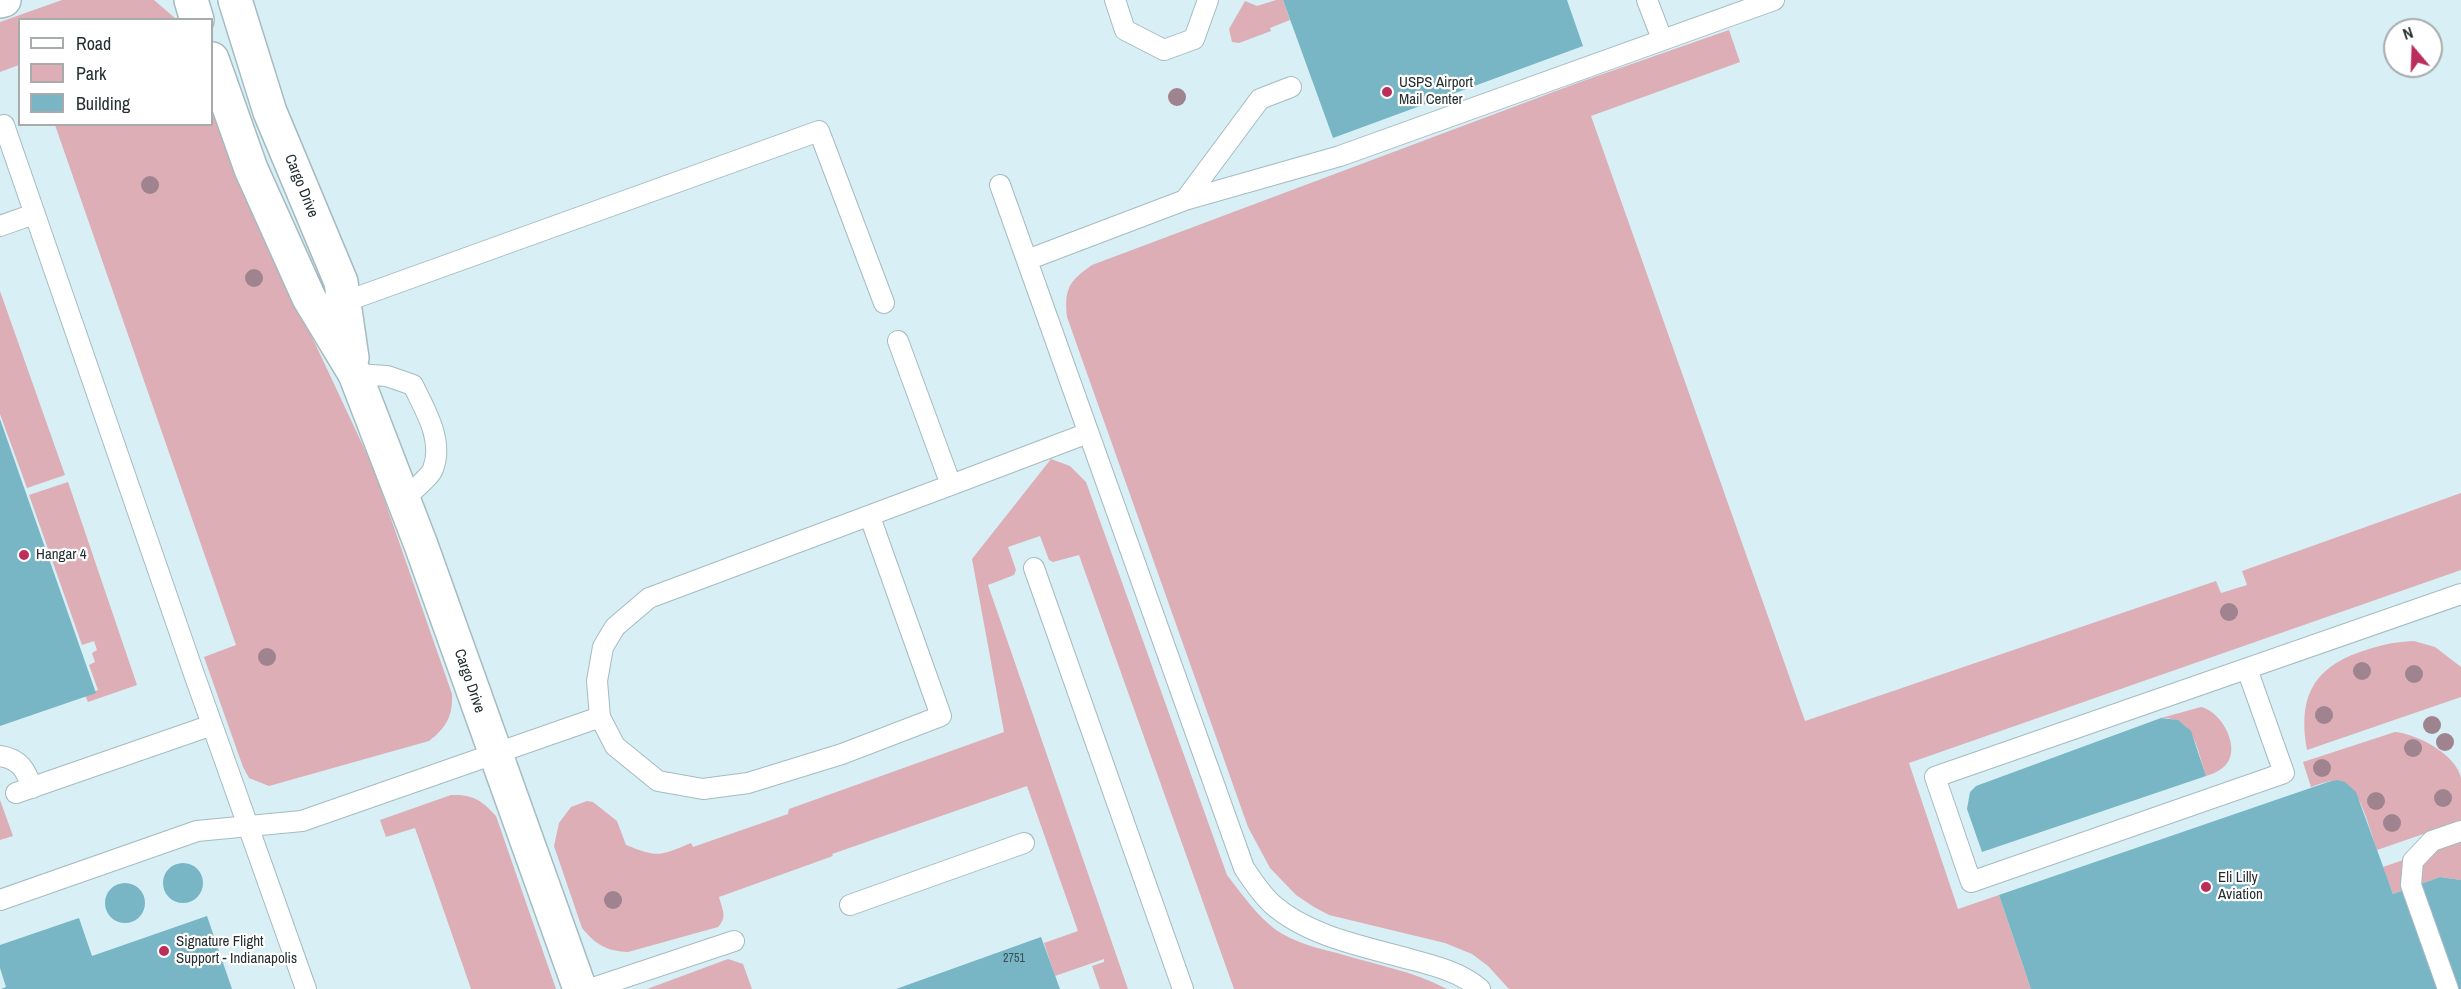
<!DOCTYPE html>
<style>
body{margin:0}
#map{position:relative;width:2461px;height:989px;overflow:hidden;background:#d7eff5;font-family:"Archivo Narrow",sans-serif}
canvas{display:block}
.legend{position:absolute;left:18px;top:18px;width:195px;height:108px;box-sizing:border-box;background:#fff;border:2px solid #a8abac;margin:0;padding:8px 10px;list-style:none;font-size:18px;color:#252e30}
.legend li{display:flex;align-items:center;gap:12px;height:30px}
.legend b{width:30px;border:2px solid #a8abac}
.north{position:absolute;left:2383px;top:18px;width:60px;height:60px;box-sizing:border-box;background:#fff;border:2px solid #a8abac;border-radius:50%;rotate:341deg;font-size:16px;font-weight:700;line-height:24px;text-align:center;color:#252e30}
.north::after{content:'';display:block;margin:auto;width:21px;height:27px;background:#bb2d5a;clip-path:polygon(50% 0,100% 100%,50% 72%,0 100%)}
</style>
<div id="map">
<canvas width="2461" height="989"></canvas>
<ul class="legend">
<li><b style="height:8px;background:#fff"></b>Road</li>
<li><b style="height:16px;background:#ddaeb6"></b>Park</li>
<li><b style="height:16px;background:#78b5c5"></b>Building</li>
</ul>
<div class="north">N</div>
</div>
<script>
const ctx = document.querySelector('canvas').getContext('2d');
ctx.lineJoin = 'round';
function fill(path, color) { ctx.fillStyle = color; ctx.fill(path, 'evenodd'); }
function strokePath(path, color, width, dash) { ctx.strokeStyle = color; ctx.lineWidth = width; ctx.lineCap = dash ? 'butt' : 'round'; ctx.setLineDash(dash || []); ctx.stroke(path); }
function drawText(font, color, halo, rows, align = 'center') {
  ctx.font = font + ' "Archivo Narrow",sans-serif'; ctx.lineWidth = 4.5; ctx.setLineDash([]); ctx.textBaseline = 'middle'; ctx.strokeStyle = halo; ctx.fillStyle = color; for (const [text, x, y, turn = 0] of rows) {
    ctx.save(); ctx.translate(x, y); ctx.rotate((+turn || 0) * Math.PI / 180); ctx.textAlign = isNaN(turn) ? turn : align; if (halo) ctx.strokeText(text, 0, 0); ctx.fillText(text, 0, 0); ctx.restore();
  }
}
const green = new Path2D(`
 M62,0H154L176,19L20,20L19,65L0,72V22Z
 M1276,0H1283L1290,20L1270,28L1271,31L1239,43L1232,42L1229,29L1245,1L1257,6Z
 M1729,30L1740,62L1591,116L1805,721L2216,581L2221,593L2247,585L2242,571L2461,493V570L1909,763L1958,909L1999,895L2031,989H1509L1488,966L1472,954L1445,943L1329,915L1314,907L1296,895L1270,868L1248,827L1067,317C1064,289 1069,281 1092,265L1580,82Z
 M212,104L267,241L373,467L452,694C453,716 446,728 429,741L269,786L249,778L243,767L204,657L236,645L55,125L212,124Z
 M0,291L65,475L27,488L0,414Z
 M1051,459L1070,466L1086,482L1227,875C1241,893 1257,916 1276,930C1294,942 1316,948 1337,953C1373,964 1413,971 1447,989H1234L1079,555L1053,562L1049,560L1040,536L1008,547L1016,570L1014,575L988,585L1128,989H1100L1092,966L1104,962V959L1055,976L1044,943L1078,931L1027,786L832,854L833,856L719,897C722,909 728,917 718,927L628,952C607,951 596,945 582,928L554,846L559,823L571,807L587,801L593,802L617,821L626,845C659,858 659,856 691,843L693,847L788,814L789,809L1004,732L972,559Z
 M68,482L137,685L88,702L85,695L98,690L89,665L95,662L92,653L97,650L94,641L82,645L29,495Z
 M2414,641L2435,647L2461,667V697L2307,750C2298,700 2311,669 2360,652C2381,645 2392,642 2414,641Z
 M2201,707C2220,711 2238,742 2229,760C2224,769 2216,773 2206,776C2197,750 2195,717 2161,718Z
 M2395,732C2417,734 2456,754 2461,778C2461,791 2461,807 2461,821L2377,850C2370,832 2360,783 2339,781C2330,780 2320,784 2311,787L2303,762Z
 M451,795C472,794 482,800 496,816L556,989H471L415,828L386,837L380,820Z
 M0,800L13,836L0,840Z
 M2461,840V880L2440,877L2393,894L2383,867Z
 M728,959L743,964L752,989H647Z`);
const building = new Path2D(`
 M1283,0H1567L1583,46L1333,138Z
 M0,419L96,693L0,726Z
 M2161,718L2178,720L2191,731L2206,776L1982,852L1967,809L1970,792L1976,786Z
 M2337,780L2345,782L2356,792L2393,894L2440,877L2461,880V989H2031L1999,895L2328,782Z
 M163 883a20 20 0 1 1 40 0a20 20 0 1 1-40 0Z
 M105 903a20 20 0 1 1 40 0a20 20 0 1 1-40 0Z
 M207,916L232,989H1L6,987L0,968V945L79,918L92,956Z
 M1041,937L1060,989H896Z`);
const lane = new Path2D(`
 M1115,0L1125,30L1164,50L1194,39L1208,0
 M1647,0L1662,39
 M4,125L194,674L306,989
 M1000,185L1244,868C1252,880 1261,894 1272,904C1309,937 1367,947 1413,960C1436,966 1462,973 1480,989
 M1185,200L1340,156L1774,0
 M0,226L34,214
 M1027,260L1185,200L1260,99L1291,87
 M344,302L819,131L884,303
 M898,341L951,485L1088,433
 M355,374L387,376L413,385C425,410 444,440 433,469C430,477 411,492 404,499
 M870,517L941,716L842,754L748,783L703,789L658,781L615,746L600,717L597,681L603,647L615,627L649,598L951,485
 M1034,568L1183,989
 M2247,669L2284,773L1971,882L1935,777L2461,594
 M0,756C20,759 26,770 32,788
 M16,793L212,725
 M0,900L197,831L302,821L600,717
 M850,905L1024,843
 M590,989L734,941
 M2448,989L2411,885L2413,861L2432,841L2461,831`);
const street = new Path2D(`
 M191,0L197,20
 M235,0L270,112L341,282L352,358
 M0,1L4,0
 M212,59L251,169L309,298L355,374L421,545L580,989`);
const trees = [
 [1177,97],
 [150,185],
 [254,278],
 [2229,612],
 [267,657],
 [2362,671],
 [2414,674],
 [2324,715],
 [2432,725],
 [2445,742],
 [2413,748],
 [2322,768],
 [2443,798],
 [2376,801],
 [2392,823],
 [613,900]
];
const markers = [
 [1387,92,6,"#bb2d5a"],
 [24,555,6,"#bb2d5a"],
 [2206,887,6,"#bb2d5a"],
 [164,951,6,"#bb2d5a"]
];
const numberNames = [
 ["2751",1014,959]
];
const poiNames = [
 ["USPS Airport",1399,83],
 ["Mail Center",1399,100],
 ["Hangar 4",36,555],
 ["Eli Lilly",2218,878],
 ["Aviation",2218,895],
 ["Signature Flight",176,942],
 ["Support - Indianapolis",176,959]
];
const streetNames = [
 ["Cargo Drive",301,186,68],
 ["Cargo Drive",469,681,71]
];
fill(green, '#ddaeb6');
fill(building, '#78b5c5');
strokePath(lane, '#a5bbc1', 22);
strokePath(street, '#a5bbc1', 36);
strokePath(lane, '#fff', 20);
strokePath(street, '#fff', 33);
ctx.fillStyle = '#9f8490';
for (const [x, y] of trees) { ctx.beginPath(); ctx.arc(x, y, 9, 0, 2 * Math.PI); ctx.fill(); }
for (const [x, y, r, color] of markers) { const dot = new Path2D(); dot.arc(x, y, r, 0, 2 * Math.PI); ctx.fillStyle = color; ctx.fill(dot); strokePath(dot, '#fff', 2); }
drawText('12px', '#3a5055', null, numberNames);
drawText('15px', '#252e30', '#fff', poiNames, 'left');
drawText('15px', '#252e30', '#fff', streetNames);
</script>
